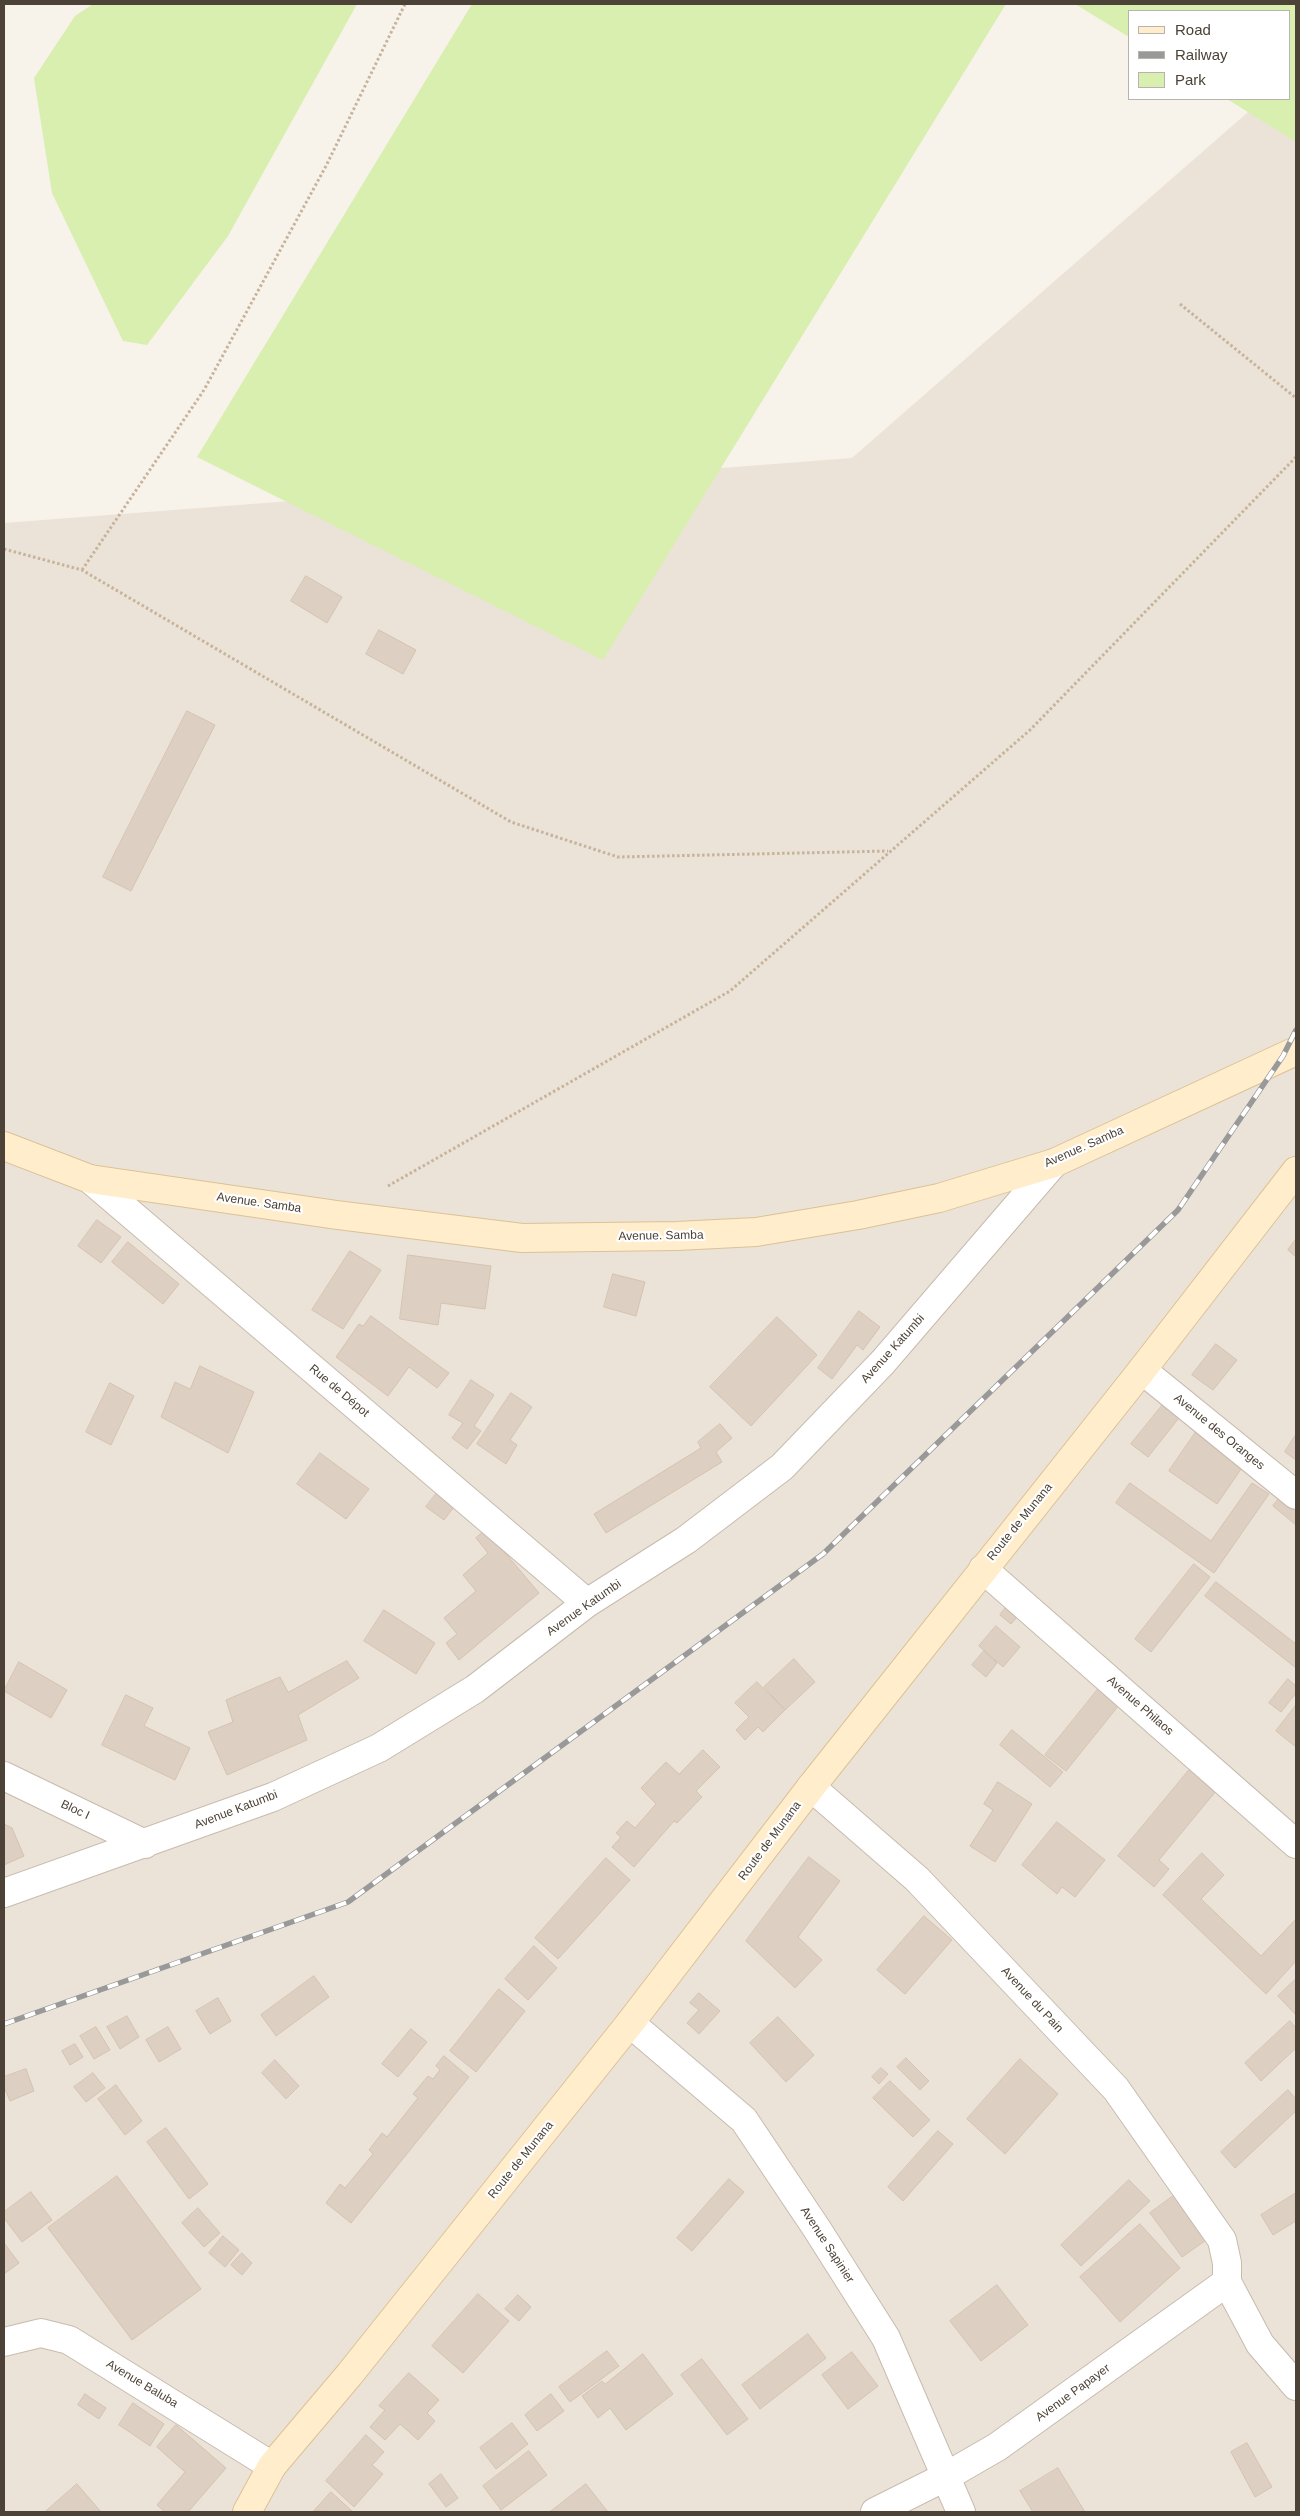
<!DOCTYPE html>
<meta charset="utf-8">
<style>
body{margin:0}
#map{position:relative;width:1300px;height:2516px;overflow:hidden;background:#f7f2ea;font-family:Arial,sans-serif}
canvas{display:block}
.frame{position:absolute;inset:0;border:5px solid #4c4237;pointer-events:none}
.legend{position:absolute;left:1128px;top:10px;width:162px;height:90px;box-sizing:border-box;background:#fff;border:1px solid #b7b3af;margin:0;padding:6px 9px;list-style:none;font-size:15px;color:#4c4237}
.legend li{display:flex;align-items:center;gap:10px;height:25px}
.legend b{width:25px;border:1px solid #b7b3af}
</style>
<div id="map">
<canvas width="1300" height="2516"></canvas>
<div class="frame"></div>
<ul class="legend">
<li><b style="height:6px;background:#ffedcc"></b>Road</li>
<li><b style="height:6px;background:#999"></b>Railway</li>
<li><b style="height:14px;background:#d8efaf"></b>Park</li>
</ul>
</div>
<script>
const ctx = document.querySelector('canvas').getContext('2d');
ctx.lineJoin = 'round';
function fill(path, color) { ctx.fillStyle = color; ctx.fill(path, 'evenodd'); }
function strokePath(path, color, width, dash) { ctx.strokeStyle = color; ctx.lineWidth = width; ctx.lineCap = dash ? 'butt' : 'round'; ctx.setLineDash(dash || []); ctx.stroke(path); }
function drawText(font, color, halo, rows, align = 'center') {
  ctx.font = font + ' Arial,sans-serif'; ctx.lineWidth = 4.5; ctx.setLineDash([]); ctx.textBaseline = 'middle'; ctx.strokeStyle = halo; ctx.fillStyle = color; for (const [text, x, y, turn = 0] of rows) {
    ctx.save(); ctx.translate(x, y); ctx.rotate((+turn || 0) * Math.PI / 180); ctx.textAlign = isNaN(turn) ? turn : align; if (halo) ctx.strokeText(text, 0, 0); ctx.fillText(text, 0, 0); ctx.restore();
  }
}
const residential = new Path2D(`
 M1296,69V2512H4V523L852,458L1263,99H1289Z`);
const green = new Path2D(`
 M93,4H357L228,236L147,345L123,341L52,193L34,78L75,16Z
 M472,4H1006L603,660L197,457Z
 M1075,4H1296V142L1227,99H1289V11H1129V37Z`);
const building = new Path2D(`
 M306,576L342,597L327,623L291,601Z
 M379,630L416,650L403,674L366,654Z
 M187,711L215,725L131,891L103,877Z
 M97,1220L121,1237L101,1263L78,1246Z
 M1296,1239V1257L1288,1250Z
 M128,1242L179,1284L163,1304L112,1262Z
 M350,1251L381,1270L343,1329L312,1310Z
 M408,1255L491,1266L485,1309L441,1303L438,1325L400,1319Z
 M613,1274L645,1282L636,1316L604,1307Z
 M859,1311L880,1327L863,1350L857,1345L832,1379L818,1368Z
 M371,1316L449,1373L437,1388L409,1367L388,1396L336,1357L359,1324L363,1326Z
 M777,1317L817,1355L751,1426L710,1387Z
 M1216,1344L1237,1360L1213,1390L1192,1375Z
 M200,1366L254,1392L228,1453L161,1417L175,1382L190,1389Z
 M471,1380L494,1395L474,1426L481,1431L467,1449L452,1438L463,1423L449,1415Z
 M110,1383L134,1396L111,1445L86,1432Z
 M511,1393L532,1407L510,1440L517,1445L506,1464L477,1444Z
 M1169,1397L1186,1409L1148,1457L1131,1444Z
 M720,1424L732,1438L716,1452L722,1462L606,1533L594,1514L701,1448L698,1442Z
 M1200,1426L1248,1459L1217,1504L1169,1471Z
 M1295,1436L1296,1437V1460L1285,1452Z
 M320,1453L369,1489L346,1519L297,1484Z
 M1130,1483L1211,1541L1252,1483L1269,1494L1214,1573L1116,1503Z
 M439,1490L457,1503L444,1520L426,1507Z
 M1285,1491L1296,1500V1525L1273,1506Z
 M486,1530L539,1593L459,1660L446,1643L457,1634L444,1618L476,1591L463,1575L488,1553L476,1538Z
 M1194,1564L1210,1577L1151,1652L1135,1639Z
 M1216,1582L1296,1644V1668L1205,1596Z
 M1010,1602L1021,1612L1011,1624L1000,1615Z
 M384,1610L435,1643L416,1674L364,1641Z
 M996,1626L1020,1647L1003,1667L979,1646Z
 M984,1651L997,1663L986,1677L972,1665Z
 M794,1659L815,1682L785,1710L764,1687Z
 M347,1661L359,1678L298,1715L307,1740L227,1775L208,1732L233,1722L226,1700L280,1677L288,1692Z
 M19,1662L67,1690L51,1718L4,1691Z
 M1288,1679L1296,1686V1693L1281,1712L1269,1703Z
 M757,1682L785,1710L763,1732L758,1727L745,1740L736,1730L749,1717L735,1703Z
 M1099,1688L1119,1705L1066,1771L1045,1755Z
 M126,1695L153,1708L144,1726L190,1748L175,1780L102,1745Z
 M1296,1705V1747L1276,1731Z
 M1012,1730L1063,1772L1050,1787L1000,1745Z
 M703,1750L720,1767L696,1791L702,1797L677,1823L674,1821L634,1867L612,1847L621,1837L616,1833L627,1821L635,1828L656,1804L641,1788L666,1762L679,1774Z
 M1190,1769L1216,1791L1159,1860L1169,1869L1154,1887L1118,1856Z
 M998,1782L1032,1804L995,1862L970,1846L993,1810L984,1804Z
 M1057,1822L1105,1860L1075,1897L1062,1887L1057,1894L1022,1865Z
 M4,1824L12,1828L24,1856L4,1865Z
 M1202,1853L1224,1875L1201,1899L1261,1956L1296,1919V1961L1266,1994L1163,1895Z
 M809,1857L840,1881L798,1937L822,1960L795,1988L746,1941Z
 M606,1858L630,1880L558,1959L535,1938Z
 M924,1916L952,1940L905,1994L877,1970Z
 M534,1946L557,1968L528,2000L505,1979Z
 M314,1976L329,1997L276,2036L261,2015Z
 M1296,1979V2015L1278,1996Z
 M499,1989L525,2011L476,2072L450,2051Z
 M699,1993L720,2011L699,2034L687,2023L699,2010L690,2003Z
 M218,1998L231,2021L210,2034L196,2011Z
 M127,2016L139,2037L120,2049L107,2027Z
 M778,2017L814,2055L786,2082L750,2043Z
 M1290,2021L1296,2028V2048L1261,2081L1245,2063Z
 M96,2027L110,2050L94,2059L80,2036Z
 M168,2027L181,2049L159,2062L146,2040Z
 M411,2029L427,2042L398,2077L382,2064Z
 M75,2044L83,2057L70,2065L62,2051Z
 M444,2056L469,2077L351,2223L326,2203L340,2184L345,2188L373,2154L369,2150L382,2133L387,2137L418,2098L413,2094L428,2076L433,2079L440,2070L436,2066Z
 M906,2058L929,2081L920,2090L897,2067Z
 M1020,2059L1058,2094L1005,2154L967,2119Z
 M275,2060L299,2086L286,2099L262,2073Z
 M881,2068L888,2074L879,2084L872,2077Z
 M26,2069L34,2091L10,2101L4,2087V2077Z
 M93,2073L105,2088L86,2102L74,2087Z
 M890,2081L930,2120L913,2137L873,2098Z
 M116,2085L142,2121L125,2135L98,2099Z
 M1288,2090L1296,2099V2111L1235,2168L1221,2152Z
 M166,2128L208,2184L189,2199L147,2142Z
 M938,2131L953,2144L903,2201L888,2187Z
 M117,2176L201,2289L132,2340L48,2228Z
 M729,2179L744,2192L692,2251L677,2238Z
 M1129,2180L1150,2201L1081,2266L1061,2245Z
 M31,2192L52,2220L22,2242L4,2218V2212Z
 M1296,2193V2221L1273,2235L1261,2215Z
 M1176,2194L1209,2238L1182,2257L1150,2213Z
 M198,2208L220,2233L204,2247L182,2223Z
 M1140,2224L1180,2268L1120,2322L1080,2277Z
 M223,2236L239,2250L225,2267L209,2253Z
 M4,2243L19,2263L4,2274Z
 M242,2253L252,2263L242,2275L231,2265Z
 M997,2285L1028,2325L981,2361L950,2321Z
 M478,2294L509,2321L463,2373L432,2346Z
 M518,2295L531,2307L519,2321L505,2309Z
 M808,2334L826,2358L760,2409L742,2385Z
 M607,2351L619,2366L570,2402L559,2387Z
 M852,2352L878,2386L848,2409L822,2375Z
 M643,2354L673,2394L626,2430L610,2408L598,2418L582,2396L602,2381L605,2384Z
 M702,2359L748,2419L727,2435L681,2375Z
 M409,2373L439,2400L427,2413L435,2421L418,2440L400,2424L385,2440L370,2427L385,2410L379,2406Z
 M85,2394L106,2408L99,2419L78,2405Z
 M551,2394L564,2411L537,2431L525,2415Z
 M133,2403L164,2424L150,2446L119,2425Z
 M512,2423L528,2444L496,2469L480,2448Z
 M176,2425L226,2468L188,2512H165L157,2505L185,2472L157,2447Z
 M366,2435L384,2452L372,2465L383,2474L354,2507L326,2481Z
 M1247,2443L1272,2487L1255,2497L1231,2452Z
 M529,2451L547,2475L501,2510L483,2486Z
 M1058,2468L1085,2512H1033L1020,2491Z
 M441,2474L458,2498L446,2507L429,2484Z
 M77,2484L101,2512H45Z
 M586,2484L608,2512H550Z
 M331,2492L352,2511L351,2512L314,2511Z`);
const path = new Path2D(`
 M1180,304L1296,398
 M4,549L82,570L511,822L618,857L888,851
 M82,570L204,390L326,166L405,4
 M388,1186L730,991L1030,730L1296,457`);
const street = new Path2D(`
 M90,1179L587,1603
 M1142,1370L1296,1495
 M983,1569L1296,1844
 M4,1776L145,1844
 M811,1787L917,1879L1116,2089L1222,2240L1227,2263V2282L997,2447L945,2477L875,2512
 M4,1893L273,1797L379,1748L475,1689L587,1603L686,1540L782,1467L883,1362L1054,1163
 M630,2023L744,2120L817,2229L886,2338L961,2512
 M1227,2282L1260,2344L1296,2386
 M4,2342L41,2333L69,2340L272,2466`);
const secondary = new Path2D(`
 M4,1146L90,1179L337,1215L522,1238L677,1236L756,1232L858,1215L939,1198L1054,1163L1296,1051
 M247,2512L272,2466L349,2375L630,2023L811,1787L1142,1370L1296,1171`);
const rail = new Path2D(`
 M4,2024L348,1902L823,1554L1178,1210L1283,1056L1296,1030`);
const streetNames = [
 ["Avenue. Samba",1084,1147,-24],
 ["Avenue. Samba",259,1203,8],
 ["Avenue. Samba",661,1236,-1],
 ["Avenue Katumbi",893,1349,-48],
 ["Rue de Dépot",339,1391,40],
 ["Avenue des Oranges",1219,1432,39],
 ["Route de Munana",1020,1522,-51],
 ["Avenue Katumbi",584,1608,-35],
 ["Avenue Philaos",1140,1706,41],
 ["Bloc I",75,1810,25],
 ["Avenue Katumbi",236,1810,-21],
 ["Route de Munana",770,1841,-53],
 ["Avenue du Pain",1032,2000,47],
 ["Route de Munana",521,2160,-51],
 ["Avenue Sapinier",827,2245,57],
 ["Avenue Baluba",142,2384,31],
 ["Avenue Papayer",1073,2393,-36]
];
fill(residential, '#ebe3d7');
fill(green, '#d8efaf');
fill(building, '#ddcfc1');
strokePath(building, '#d6c3b0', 1);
strokePath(street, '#c7bbae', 30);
strokePath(secondary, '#dcc295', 30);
strokePath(path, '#c7b39b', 3, [2.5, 2.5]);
strokePath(street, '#fff', 28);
strokePath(secondary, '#ffedcc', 28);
strokePath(rail, '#999', 5.5);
strokePath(rail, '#fff', 4, [11]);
drawText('12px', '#4c4237', '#fff', streetNames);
</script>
